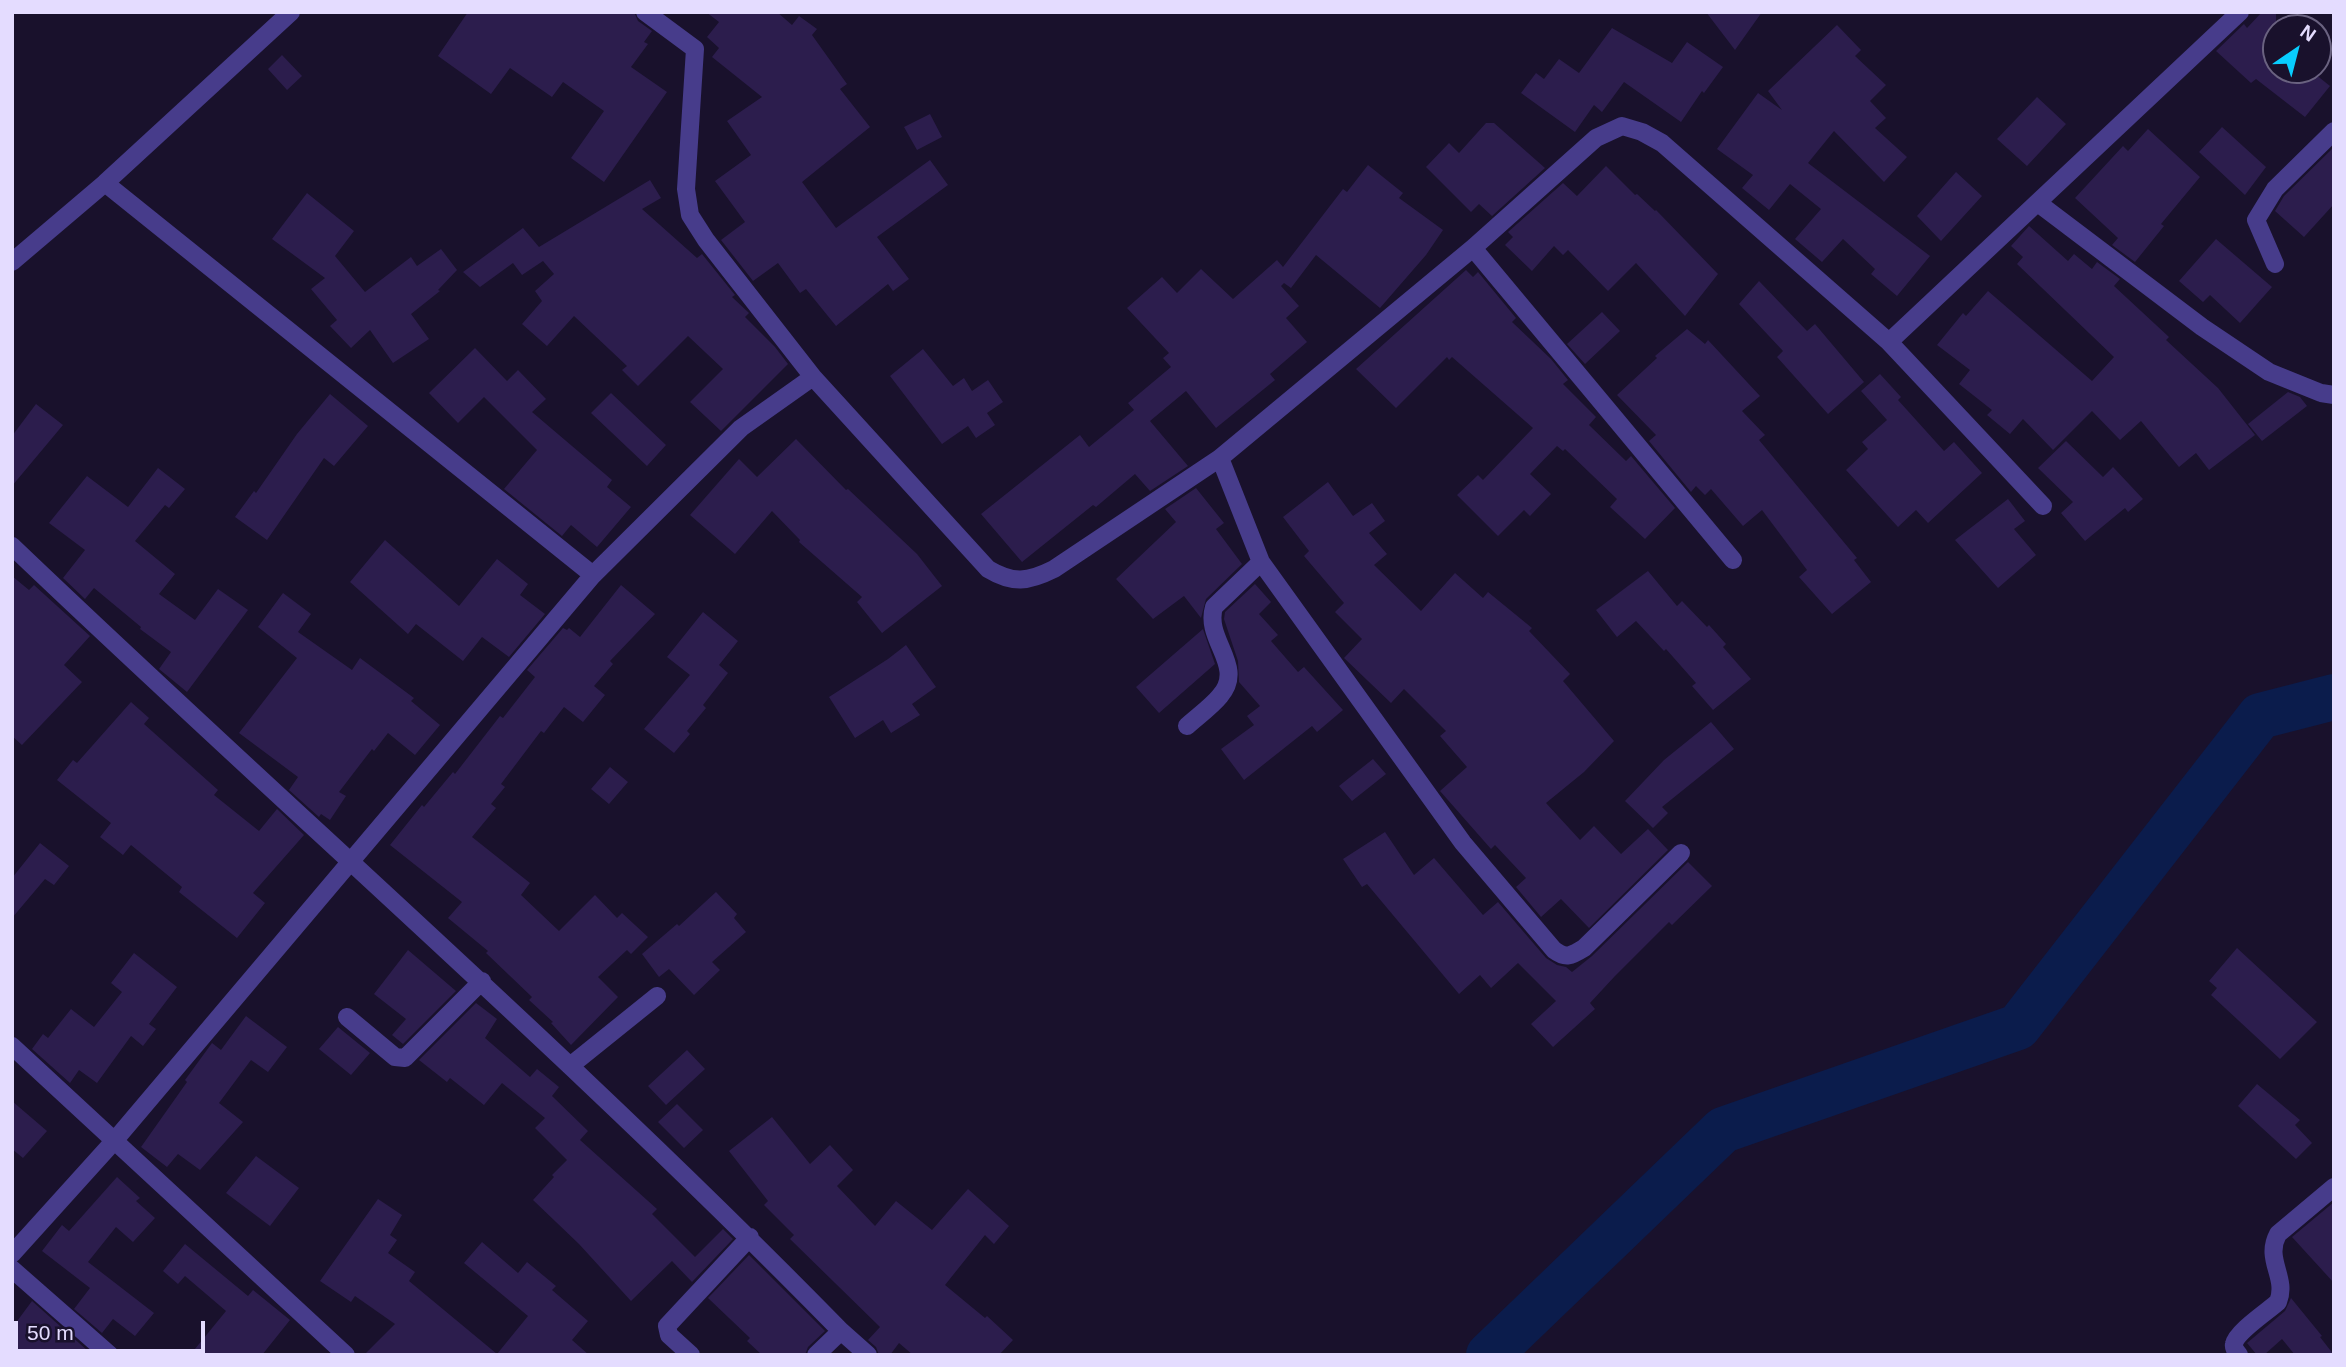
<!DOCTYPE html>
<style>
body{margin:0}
#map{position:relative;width:2346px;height:1367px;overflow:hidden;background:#19112c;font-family:Helvetica,sans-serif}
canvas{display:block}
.frame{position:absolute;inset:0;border:14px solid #e4dcff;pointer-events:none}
.north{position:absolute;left:2262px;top:14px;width:70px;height:70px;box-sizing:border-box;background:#19112c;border:2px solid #6a6280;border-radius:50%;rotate:35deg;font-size:19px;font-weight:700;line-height:28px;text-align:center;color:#e4dcff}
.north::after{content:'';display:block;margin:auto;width:24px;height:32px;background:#08cdff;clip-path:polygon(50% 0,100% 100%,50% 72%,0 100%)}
.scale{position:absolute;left:14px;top:1321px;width:191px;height:32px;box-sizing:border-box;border:4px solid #e4dcff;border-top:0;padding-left:9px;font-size:21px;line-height:24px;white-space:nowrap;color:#e4dcff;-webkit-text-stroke:5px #19112c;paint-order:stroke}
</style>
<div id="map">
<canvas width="2346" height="1367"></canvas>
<div class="frame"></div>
<div class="north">N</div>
<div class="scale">50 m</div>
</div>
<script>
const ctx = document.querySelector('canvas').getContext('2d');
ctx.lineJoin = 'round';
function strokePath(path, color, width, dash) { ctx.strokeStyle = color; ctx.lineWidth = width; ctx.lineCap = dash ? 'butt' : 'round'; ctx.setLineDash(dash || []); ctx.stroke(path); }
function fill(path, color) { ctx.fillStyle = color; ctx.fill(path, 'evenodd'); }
const river = new Path2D(`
 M1489,1355L1723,1130L2018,1027L2260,716L2334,697`);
const building = new Path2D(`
 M468,12H634L638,21L652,31L644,42L648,44L631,67L667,92L604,182L571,158L604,111L563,82L552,97L510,68L491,94L438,56Z
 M706,12H777L792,25L799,16L817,29L812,35L847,84L840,89L870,127L802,182L836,228L930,160L948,185L877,237L909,279L893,291L888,284L836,326L806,289L800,293L778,263L753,281L721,240L745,222L715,181L751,155L727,121L762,97L712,57L719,48L707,37L719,22Z
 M1706,12H1762L1735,50Z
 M2262,12H2276V70H2310L2330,86L2305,117L2256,79L2251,83L2216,51L2244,24L2247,28Z
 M1837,25L1861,50L1855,56L1886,85L1870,101L1886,118L1875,128L1907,157L1884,182L1834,131L1808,163L1930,256L1897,296L1871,274L1875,269L1843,239L1822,262L1795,239L1821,209L1790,184L1769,210L1742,188L1753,175L1717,149L1758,93L1782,110L1768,91Z
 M1612,28L1672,63L1687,42L1723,67L1704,93L1702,91L1681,122L1624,82L1602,112L1594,105L1575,132L1521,93L1536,73L1544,79L1559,59L1579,73Z
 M282,55L302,76L287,90L268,69Z
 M2037,97L2066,124L2027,166L1997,139Z
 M930,114L942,137L917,150L904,127Z
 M1486,123H1494L1545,168L1492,216L1479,204L1471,212L1426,167L1449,143L1459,153Z
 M2222,127L2266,167L2245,195L2199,152Z
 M2148,129L2200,177L2161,224L2164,226L2135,262L2112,245L2118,238L2075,198L2123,146L2128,151Z
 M2334,147V204L2304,237L2275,211L2284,196Z
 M1368,165L1403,193L1399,198L1443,230L1426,255L1380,308L1316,255L1291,288L1284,283L1281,286L1299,306L1286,318L1307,342L1270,374L1275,380L1216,428L1186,391L1150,421L1188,466L1150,491L1135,474L1096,507L1093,505L1022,562L981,514L1080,435L1089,447L1134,410L1128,403L1171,367L1163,358L1169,353L1127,308L1162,277L1177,293L1201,269L1233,299L1277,260L1283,267L1343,189L1347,192Z
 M1606,166L1635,195L1637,194L1655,211L1656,210L1718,274L1685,316L1636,263L1608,291L1568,250L1563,255L1554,246L1532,271L1505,245L1513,237L1508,232L1563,183L1577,196Z
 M1956,172L1982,196L1941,241L1917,216Z
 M650,180L661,198L642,209L697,258L702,254L735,295L732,297L749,313L745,317L775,347L788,364L721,431L690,402L723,369L688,336L638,386L622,370L627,366L574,316L547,346L522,324L542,301L535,291L554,274L543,261L522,275L513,263L480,287L463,272L523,228L539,247Z
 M307,193L354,231L335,256L365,292L411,257L417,266L441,249L457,270L438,290L440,291L411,314L429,339L393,363L370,330L351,348L330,326L337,320L311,289L325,278L272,239Z
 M2029,226L2068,261L2074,254L2092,269L2097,262L2120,279L2114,286L2169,337L2166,340L2218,388L2255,435L2209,470L2196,453L2179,467L2141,421L2120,440L2092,411L2053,450L2023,419L2010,434L1987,415L1992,410L1959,384L1970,370L1937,345L1963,313L1966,316L1988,291L2092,381L2114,357L2017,264L2023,257L2011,246Z
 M2216,239L2272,287L2240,323L2210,295L2203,302L2179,281Z
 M1466,270L1473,277L1478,272L1516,318L1512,322L1551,359L1568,380L1563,384L1596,417L1589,425L1626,461L1631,456L1675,508L1645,539L1610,507L1617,499L1565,449L1563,451L1557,446L1530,474L1551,494L1530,516L1524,510L1498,536L1457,495L1478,475L1483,480L1533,428L1452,357L1449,360L1447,357L1396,408L1356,369Z
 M1759,281L1807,331L1815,324L1864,382L1828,414L1777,357L1783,351L1739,304Z
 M1602,312L1620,331L1585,364L1567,344Z
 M1687,329L1705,344L1708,340L1760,396L1742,411L1765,435L1759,440L1857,558L1854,560L1871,582L1832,614L1799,577L1807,570L1762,510L1743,526L1711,489L1705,495L1696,486L1691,492L1649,441L1656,435L1617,395L1657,358L1655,356Z
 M475,348L507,381L518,370L546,399L532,412L612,480L607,487L631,507L597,547L571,525L562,536L504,489L537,450L484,397L458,423L429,393Z
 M923,349L953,386L964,378L972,391L988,380L1003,402L987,413L995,425L976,438L968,426L942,444L890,376Z
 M1880,374L1901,397L1898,400L1944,451L1954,442L1982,473L1928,523L1916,510L1898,527L1846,470L1868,449L1862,442L1887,420L1861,391Z
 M2288,392L2300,397L2307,406L2262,441L2248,424Z
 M611,393L666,445L647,466L591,413Z
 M330,394L368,426L334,466L324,458L267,540L235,517L254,491L256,493L297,434Z
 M36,404L63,425L12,486V436Z
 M796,439L846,490L848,489L917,554L942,586L882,633L857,602L862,597L799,542L800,540L772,511L735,554L690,515L739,459L757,477Z
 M2066,441L2103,477L2113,467L2143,499L2128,512L2125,508L2085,541L2061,513L2073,502L2038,468Z
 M158,468L185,489L169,508L165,505L135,541L175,574L159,594L195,620L218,589L248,610L187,692L159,669L171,652L140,629L141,627L94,588L85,599L63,578L85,550L49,523L87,476L128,507Z
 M1328,482L1353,516L1372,503L1385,521L1369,533L1387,554L1374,565L1421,611L1455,573L1483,598L1488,592L1532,628L1529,631L1570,674L1563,681L1614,741L1584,772L1546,803L1580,840L1594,826L1621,854L1648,829L1668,850L1589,928L1561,899L1541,917L1516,887L1526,878L1495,845L1491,849L1440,791L1467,767L1440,736L1446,731L1404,689L1391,703L1344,658L1362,639L1335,612L1344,603L1304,556L1309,551L1283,517Z
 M1196,488L1224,523L1216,529L1242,564L1206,599L1201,618L1184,596L1153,619L1116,579L1176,522L1165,509Z
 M2008,499L2025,521L2014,529L2036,555L1998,588L1955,540Z
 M385,540L459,606L497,559L528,584L520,595L545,614L509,657L482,637L463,661L416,624L408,634L350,582Z
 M1648,571L1677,606L1682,601L1707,627L1709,625L1726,644L1723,647L1751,679L1713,710L1692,686L1696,683L1666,649L1664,651L1636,621L1617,637L1596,610Z
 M12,576L29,590L34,585L90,636L64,665L82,682L22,745L12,736Z
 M1255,584L1271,602L1259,614L1278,635L1271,641L1298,672L1304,667L1343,710L1317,732L1312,726L1244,780L1221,749L1254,725L1247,716L1260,706L1239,682L1238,661L1224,619L1225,612Z
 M621,585L655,614L610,661L613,664L594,686L605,695L583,722L564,707L544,733L541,731L501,784L505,787L491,804L496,808L472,837L530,883L521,895L559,931L595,895L617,918L622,913L648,937L631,954L627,950L598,977L618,997L571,1045L551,1023L553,1022L529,1000L532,997L486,953L488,951L448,918L462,902L390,845L422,805L424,807L453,772L455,774L500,716L503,718L535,677L527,670L563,628L567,630L569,628L580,637Z
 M283,593L311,614L298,632L352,670L360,658L414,698L411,701L440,725L415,755L388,733L374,751L372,749L339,792L346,796L330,820L321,814L319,817L289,790L298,777L239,733L297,658L258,627Z
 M703,612L738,641L719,665L728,673L703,705L706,708L687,731L690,734L674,753L644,729L690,675L667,657Z
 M1203,629L1215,664L1159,713L1136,687Z
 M906,645L936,687L912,704L920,715L891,733L883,720L855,738L829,697L888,659Z
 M131,702L149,718L144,724L218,790L214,795L259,831L277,809L304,835L253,893L265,903L237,938L179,892L182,887L131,845L123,855L100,837L111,823L57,780L73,760L77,763Z
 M1711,722L1734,749L1662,807L1668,813L1653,828L1625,801L1664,760Z
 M1373,759L1386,774L1352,801L1339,786Z
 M610,767L628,782L609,804L591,789Z
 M1385,832L1414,875L1434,858L1483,915L1498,902L1546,958L1557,965L1566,967L1572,972L1592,956L1688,862L1712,886L1672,925L1669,922L1615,976L1590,1003L1595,1009L1553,1047L1531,1024L1556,1001L1518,963L1491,988L1480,975L1459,994L1367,884L1362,887L1343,859Z
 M40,843L69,866L54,885L45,879L12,918V878Z
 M716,892L737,914L734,918L746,932L712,962L720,970L694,995L669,969L659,977L642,954L677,924L679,926Z
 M2237,948L2317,1022L2280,1059L2211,995L2217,988L2209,981Z
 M408,950L456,991L403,1044L392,1035L406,1019L374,994Z
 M134,953L177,987L149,1024L156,1029L143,1046L131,1036L97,1083L79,1070L70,1083L32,1049L43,1034L48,1038L71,1009L94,1027L122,992L111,983Z
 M476,1003L497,1019L485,1038L530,1077L537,1069L559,1087L552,1096L588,1131L580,1140L657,1209L652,1214L695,1257L723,1229L733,1239L692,1282L672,1261L631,1301L579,1244L533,1200L554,1177L552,1175L567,1160L535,1128L545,1118L502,1083L484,1105L450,1078L447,1082L419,1060Z
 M246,1016L287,1047L268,1072L251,1060L219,1103L243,1122L200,1170L178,1154L167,1167L141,1147L187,1082L185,1080L212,1043L221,1050Z
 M338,1027L370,1053L351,1075L319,1049Z
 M687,1050L705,1069L666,1105L648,1086Z
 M2257,1084L2300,1120L2295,1125L2312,1143L2296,1159L2238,1106Z
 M12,1101L47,1131L23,1158L12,1149Z
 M677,1104L703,1130L684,1148L658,1122Z
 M772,1117L810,1164L830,1145L853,1170L837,1186L875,1226L896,1201L932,1230L968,1189L1009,1226L994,1244L985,1235L945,1285L985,1318L987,1316L1013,1340L999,1355H913L899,1343L890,1355H879L876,1347L868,1340L880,1327L790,1239L794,1235L764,1205L768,1201L729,1151Z
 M256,1156L299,1188L270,1226L226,1193Z
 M117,1177L140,1198L136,1201L155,1218L133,1242L116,1227L88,1262L154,1313L135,1336L113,1319L102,1333L74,1309L90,1288L42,1251L62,1225L69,1231Z
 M378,1199L402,1215L390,1235L397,1240L388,1253L415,1272L409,1281L497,1354L528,1316L464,1263L482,1242L518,1273L527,1262L556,1286L552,1290L588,1321L572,1340L589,1355H364L395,1324L355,1296L351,1302L320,1281Z
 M2334,1202V1283L2292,1237Z
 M185,1244L248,1296L253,1290L290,1320L262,1355H190L226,1311L185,1276L178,1284L163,1271Z
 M749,1255L825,1331L808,1347L805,1355H762L747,1341L750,1338L708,1298Z
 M2291,1298L2322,1336L2320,1337L2334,1355H2295L2282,1339L2264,1355H2257L2247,1343L2285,1311Z
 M32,1301L88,1351L85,1355H12V1328Z`);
const minor = new Path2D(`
 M645,12L695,49L686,189L690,215L706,240L813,377
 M105,183L593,575
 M2038,203L2202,327L2269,372L2321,393L2334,395
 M1473,248L1733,560
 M12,262L105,183L291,12
 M2275,264L2256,220L2275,189L2334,131
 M1889,342L2043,506
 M1220,458L1261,562L1463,843L1554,950C1566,959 1571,956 1584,948L1681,853
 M12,546C287,809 575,1059 841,1331L816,1355
 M1187,726C1198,716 1211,707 1220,696C1246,666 1204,640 1214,607L1261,562
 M347,1017L395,1057L405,1058L482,981
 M12,1046L346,1355
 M570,1066L657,996
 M12,1254L115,1140L593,575L741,428L813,377L988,569C1013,584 1028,582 1054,569L1220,458L1473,248L1596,138L1622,126L1642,132L1662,143L1889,342L2240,12
 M12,1269L110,1355
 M841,1331L868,1355
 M691,1355L669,1335L667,1326L750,1237
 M2239,1355C2236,1351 2233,1348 2234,1344C2236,1332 2268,1311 2278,1302C2288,1277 2264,1260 2278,1234L2334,1187`);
strokePath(river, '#0b1c4c', 46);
fill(building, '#2c1d4d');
strokePath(minor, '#473c8b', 18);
</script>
